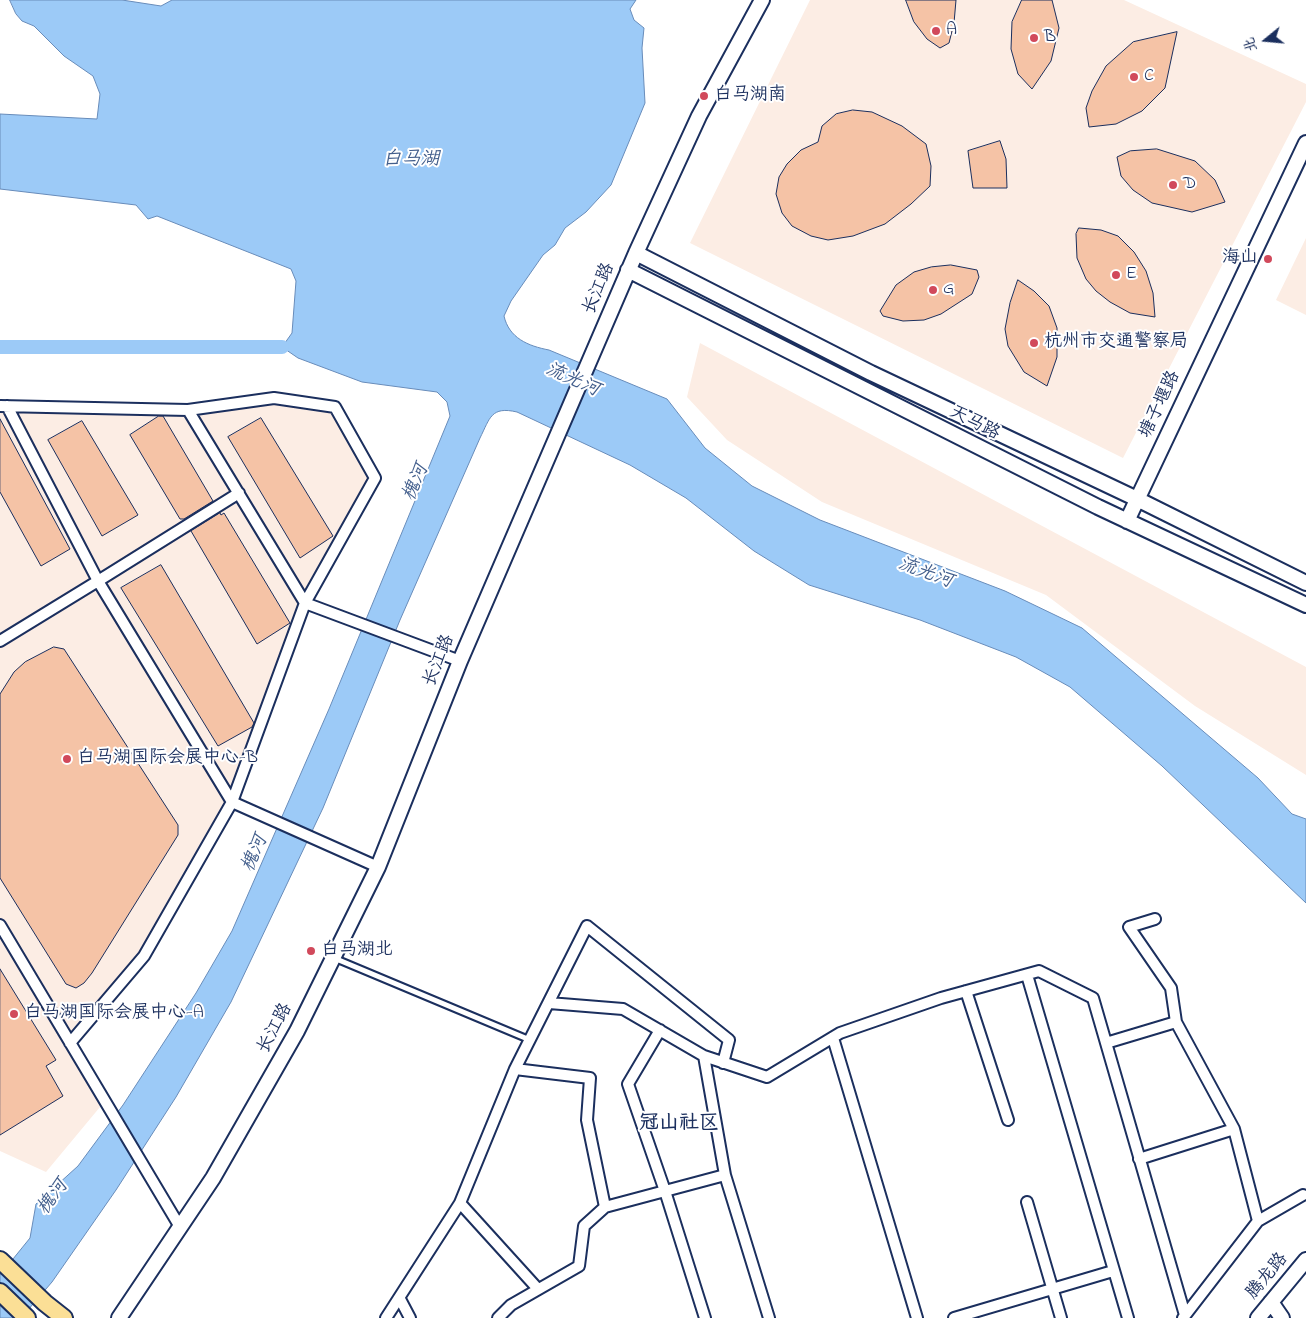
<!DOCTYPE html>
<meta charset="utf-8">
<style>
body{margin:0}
#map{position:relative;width:1306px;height:1318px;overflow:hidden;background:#fff;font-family:"Indie Flower","LXGW WenKai TC",sans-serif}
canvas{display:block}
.north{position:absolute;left:1241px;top:15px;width:50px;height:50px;-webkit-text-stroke:4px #fff;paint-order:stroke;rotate:253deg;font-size:14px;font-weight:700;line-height:20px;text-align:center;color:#1b2f5e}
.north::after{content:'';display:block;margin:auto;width:18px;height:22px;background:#1b2f5e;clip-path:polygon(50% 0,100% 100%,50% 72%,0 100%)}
</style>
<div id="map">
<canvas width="1306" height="1318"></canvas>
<div class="north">北</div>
</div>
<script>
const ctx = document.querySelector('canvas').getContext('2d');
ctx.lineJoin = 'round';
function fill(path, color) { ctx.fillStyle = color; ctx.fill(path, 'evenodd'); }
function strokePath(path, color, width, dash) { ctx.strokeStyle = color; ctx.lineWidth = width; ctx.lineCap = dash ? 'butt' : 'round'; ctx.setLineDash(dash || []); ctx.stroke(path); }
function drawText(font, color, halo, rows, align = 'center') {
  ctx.font = font + ' "Indie Flower","LXGW WenKai TC",sans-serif'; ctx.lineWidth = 4; ctx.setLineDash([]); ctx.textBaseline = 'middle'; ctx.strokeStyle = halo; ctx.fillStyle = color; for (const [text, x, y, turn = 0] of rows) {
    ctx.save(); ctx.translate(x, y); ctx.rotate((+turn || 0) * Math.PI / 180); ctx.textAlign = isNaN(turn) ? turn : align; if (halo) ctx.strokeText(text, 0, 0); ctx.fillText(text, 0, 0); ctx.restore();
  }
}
const built = new Path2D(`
 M810,0H1124L1306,84V102L1123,458L690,243Z
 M1306,238V315L1276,300Z
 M700,343L1306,667V775L1195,706L1046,595L822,502L727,440L687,397Z
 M274,398L335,407L375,478L305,603L232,802L144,956L70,1043L105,1101L46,1172L0,1151V406L188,410Z`);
const water = new Path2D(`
 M10,0H122L161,6L172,0H636L630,9L634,20L644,28L642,48L645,103L611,185L586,212L565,228L555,245L543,255L511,301L504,316C509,338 528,346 549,350L667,399L705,448L752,486L820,520L1005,591L1082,628L1258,778L1292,814L1306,819V903L1162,766L1070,687L1016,657L920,620L809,585L754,551L686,498L630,465L517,412C491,406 490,418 480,438L400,620L323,808L231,1002L176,1097L116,1190L52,1282L21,1318H0V1275L30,1238L36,1204L78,1166L123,1105L196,993L232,931L329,709L450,416L447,402L437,392L362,382L298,358L282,347L292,333L296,281L291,269L157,216L148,219L136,205L0,189V114L97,119L100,94L93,76L64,56L34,26L22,21L16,14Z`);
const canal = new Path2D(`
 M0,347H282`);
const building = new Path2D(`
 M906,0H956L954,23L949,43L940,48L927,39L914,22Z
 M1022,0H1052L1059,28L1051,61L1032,89L1018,74L1011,49L1012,22Z
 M1177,32L1165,88L1142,111L1116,124L1089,127L1086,108L1092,91L1106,66L1133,42Z
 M853,110L872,112L902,126L926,144L931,166L930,186L911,204L885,224L853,236L828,240L811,236L792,226L782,213L776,194L779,177L787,164L801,150L818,142L822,126L836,114Z
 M1000,141L1006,159L1007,188H973L968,151Z
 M1157,149L1195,161L1215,180L1225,202L1192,212L1152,203L1133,190L1121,176L1117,157L1130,151Z
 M1079,228L1101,230L1118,236L1134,252L1146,271L1153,293L1155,317L1130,313L1110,302L1096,291L1086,279L1077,258L1076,234Z
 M951,265L977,270L979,277L972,294L941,314L924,320L903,321L883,316L880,311L896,285L914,272L931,267Z
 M1018,280L1034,291L1049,306L1057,328V357L1047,386L1024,372L1008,346L1005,329L1010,303Z
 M159,416H163L213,501L184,519H180L130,435Z
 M261,418L333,536L300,558L228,437Z
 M0,419L70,549L41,566L0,492Z
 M82,421L138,515L102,536L48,440Z
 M220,513L221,515L224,513L290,623L257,644L191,531Z
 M161,565L254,723L252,727L218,746L121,588Z
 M54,647L64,649L178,825V835L92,973L84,983L76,988L66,984L0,878V694L14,672L25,662Z
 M0,969L56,1060L46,1066L63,1096L0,1135Z`);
const lane = new Path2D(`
 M334,958L530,1040`);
const street = new Path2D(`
 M0,406L188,410L274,398L335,407L375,478L305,603L232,802L144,956L70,1043
 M7,406L98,581L239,493
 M188,410L305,603L460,661
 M0,641L98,581L232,802L378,867
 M0,925L180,1227
 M1027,975L1128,1318
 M966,991L1008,1120
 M549,1003L623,1009L704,1056L767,1077L840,1033L941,998L1039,971L1093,998L1185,1315
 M660,1030L628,1084L665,1191L705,1318
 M833,1038L917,1318
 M1106,1043L1176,1022L1171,988L1129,927L1155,919
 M704,1056L725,1175L769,1318
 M515,1069L590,1078L587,1120L605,1207
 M1234,1129L1258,1221L1303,1195
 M1139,1159L1234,1129L1176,1022
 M1027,1202L1061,1318
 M460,1203L538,1289
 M400,1299L410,1318
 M386,1318L460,1203L515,1069L587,926L729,1040L723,1063
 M498,1318L511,1305L579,1266L584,1226L605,1207L725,1175
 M954,1318L1113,1271
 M1183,1318L1258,1221`);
const secondary = new Path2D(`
 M636,253L871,373L1137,499L1306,583
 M628,270L1098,507L1306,605
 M1127,521L1306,143
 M1271,1302L1282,1318
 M119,1318L213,1178L297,1031L378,867L460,661L636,253L699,116L762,0
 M1258,1318L1306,1260`);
const primary = new Path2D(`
 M0,1260L45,1303L64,1318
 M0,1292L27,1318`);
const markers = [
 [936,31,5,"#d1495b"],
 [1034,38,5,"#d1495b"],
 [1134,77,5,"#d1495b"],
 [704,96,5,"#d1495b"],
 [1173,185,5,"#d1495b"],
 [1268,259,5,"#d1495b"],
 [1116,275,5,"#d1495b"],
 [933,290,5,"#d1495b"],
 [1034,343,5,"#d1495b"],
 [67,759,5,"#d1495b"],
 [311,951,5,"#d1495b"],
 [14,1014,5,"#d1495b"]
];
const poiNames = [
 ["A",946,31],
 ["B",1044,38],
 ["C",1144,77],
 ["白马湖南",714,96],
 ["D",1183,185],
 ["海山",1258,259,"right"],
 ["E",1126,275],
 ["G",943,290],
 ["杭州市交通警察局",1044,343],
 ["白马湖国际会展中心-B",77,759],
 ["白马湖北",321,951],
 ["白马湖国际会展中心-A",24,1014]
];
const streetNames = [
 ["长江路",600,289,-67],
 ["塘子堰路",1161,405,-65],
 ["天马路",974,424,27],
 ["长江路",440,661,-68],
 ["长江路",276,1029,-62],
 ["腾龙路",1268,1277,-50]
];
const waterNames = [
 ["白马湖",411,161],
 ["流光河",572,381,24],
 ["槐河",417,483,-67],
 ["流光河",925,574,20],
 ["槐河",256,854,-67],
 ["槐河",54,1198,-54]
];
const quarterNames = [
 ["冠山社区",679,1125]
];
fill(built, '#fcede4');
fill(water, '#9ccaf7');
strokePath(water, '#688cba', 1);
strokePath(canal, '#9ccaf7', 14);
fill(building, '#f5c3a6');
strokePath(building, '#1b2f5e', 1);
strokePath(lane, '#1b2f5e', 9);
strokePath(street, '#1b2f5e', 14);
strokePath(secondary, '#1b2f5e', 18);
strokePath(primary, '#1b2f5e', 20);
strokePath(lane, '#fff', 5);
strokePath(street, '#fff', 10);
strokePath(secondary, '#fff', 14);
strokePath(primary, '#fbdf96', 16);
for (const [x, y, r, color] of markers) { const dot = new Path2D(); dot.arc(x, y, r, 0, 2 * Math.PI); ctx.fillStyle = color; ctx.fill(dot); strokePath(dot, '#fff', 2); }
drawText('18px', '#1b2f5e', '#fff', poiNames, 'left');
drawText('18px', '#1b2f5e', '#fff', streetNames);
drawText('italic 19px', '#425e8c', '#fff', waterNames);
drawText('bold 20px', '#1b2f5e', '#fff', quarterNames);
</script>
